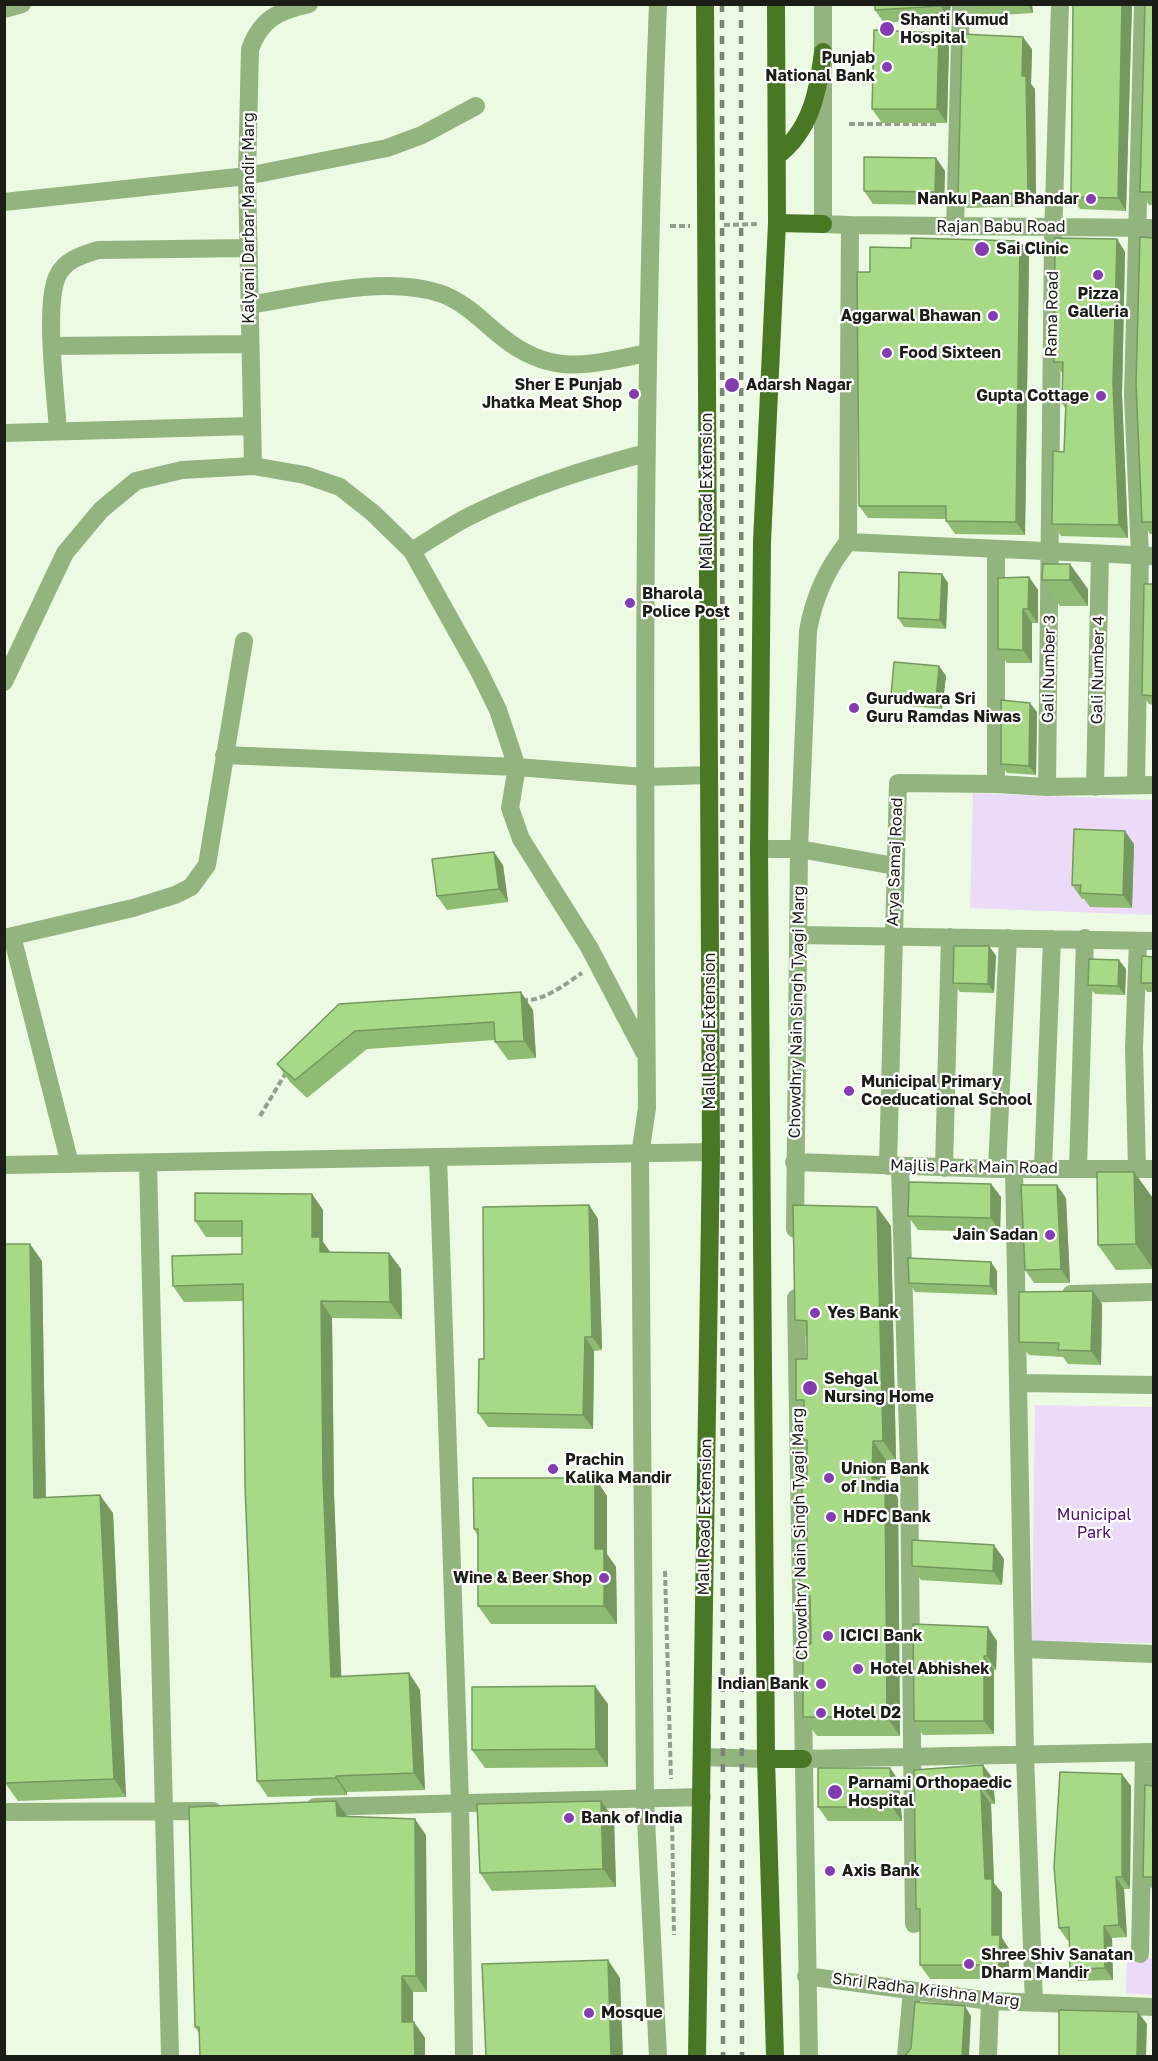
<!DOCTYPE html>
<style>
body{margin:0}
#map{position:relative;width:1158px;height:2061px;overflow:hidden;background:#ecfae4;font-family:"Golos Text",sans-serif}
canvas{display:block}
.frame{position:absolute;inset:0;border:6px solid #1a1e17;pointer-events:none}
</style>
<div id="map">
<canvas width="1158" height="2061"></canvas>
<div class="frame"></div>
</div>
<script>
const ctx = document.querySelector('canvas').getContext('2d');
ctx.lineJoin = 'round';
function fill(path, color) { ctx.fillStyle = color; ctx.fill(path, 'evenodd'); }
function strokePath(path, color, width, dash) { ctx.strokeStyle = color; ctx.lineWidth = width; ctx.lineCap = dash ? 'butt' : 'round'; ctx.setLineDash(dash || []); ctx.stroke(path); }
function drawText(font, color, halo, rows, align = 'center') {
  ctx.font = font + ' "Golos Text",sans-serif'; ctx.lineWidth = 4.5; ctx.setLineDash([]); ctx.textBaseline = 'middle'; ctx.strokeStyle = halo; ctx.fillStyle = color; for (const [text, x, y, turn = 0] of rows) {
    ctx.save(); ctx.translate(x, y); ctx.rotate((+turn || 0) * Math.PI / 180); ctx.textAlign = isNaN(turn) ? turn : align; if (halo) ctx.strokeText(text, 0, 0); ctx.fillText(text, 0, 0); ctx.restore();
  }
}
const green = new Path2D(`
 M973,793L1153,800V915L970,908Z
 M1035,1405L1153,1407V1643L1032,1641Z
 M1127,1953L1153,1959V1995L1126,1993Z`);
const path = new Path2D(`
 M849,124H939
 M724,225L759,224
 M670,226H690
 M522,1000C544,1002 565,984 582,973
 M260,1116L287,1071
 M665,1571L671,1779
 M672,1817L674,1935`);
const minor = new Path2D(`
 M4,9L22,4
 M4,202L247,176L387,148L422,135L476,106
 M850,225L1154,228
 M955,228L961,4
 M249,305C306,296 383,275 439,293C464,301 482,321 502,337C553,378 590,364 648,353
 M52,346L250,344
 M58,431C56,397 44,307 57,277C64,260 82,255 98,250L248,248
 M4,433L252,426
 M253,466L247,176L250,49C261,19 278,11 309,4
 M848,542L1154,556
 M412,551C432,539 451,525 472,515C528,487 586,469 646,453
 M4,682L65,553L101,510L136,481L182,470L253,466L305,475L340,487L373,513L412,551L479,671L498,710L517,767L510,808L521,839L589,947L644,1052
 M224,755L517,767L645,777L709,775
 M996,784V549
 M1136,784L1140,556L1133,395L1143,4
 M1047,787L1053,239L1060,4
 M1095,787L1100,554
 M759,849H799L895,866
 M800,935L1154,941
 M12,936L70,1164
 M4,938L133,908L175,895L191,887L207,865L244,641
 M438,1157L460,1802L464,2056
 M794,1162L997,1169H1154
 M148,1163L170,2056
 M4,1165L711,1152
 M888,1166L898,783L996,784L1047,787L1154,785
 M900,1166L909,1468L914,1924
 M944,1168L950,937
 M1078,1168L1085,938
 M997,1169L1008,938
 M1014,1169L1025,1754L1034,2003
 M1043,1169L1052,939
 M1137,1169L1134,1048L1138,941
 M795,1229L799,849L808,631C814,597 826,569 848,542L850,225L823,224V4
 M1071,1294L1154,1292
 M796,1298L809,2056
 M1020,1383L1154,1385
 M1023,1649L1154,1654
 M702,1757L766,1759
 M803,1759L1154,1752
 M315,1807L702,1797
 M4,1812L213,1811
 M1140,1954L1144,1752
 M806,1976L990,2001L1154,2007
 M658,2056L645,1799L640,1155L647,1108C644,740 643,372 658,4
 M906,2056L912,1990
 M988,2056L990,2001`);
const major = new Path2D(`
 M777,156C811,130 818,92 823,52
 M777,223L823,224
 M766,1759H803
 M697,2056L711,1152L705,4
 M775,2056L766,1759L759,849L762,542L777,223L776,4`);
const rail = new Path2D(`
 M722,4L723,2056
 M741,4L742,2056`);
const wall = new Path2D(`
 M874,4H951L949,18L884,23L875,10V6Z
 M963,4H1032L1033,13L972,17Z
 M1072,4H1132L1126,211L1080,209L1071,197L1073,6Z
 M1154,4V205H1149L1140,192Z
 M949,46L947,123H882L872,109Z
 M1032,49L1031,84L1035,89L1036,206L967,208L958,196Z
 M936,158L945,171L944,205L873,204L864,191Z
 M1154,238V534H1150L1142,522Z
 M1117,239L1125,252L1122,395L1128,538L1061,536L1052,524L1064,452L1065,408L1062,403L1063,374L1054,362Z
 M1020,241L1029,254L1025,535L955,534L946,521V519L868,518L859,506L870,272L911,248Z
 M1043,564L1088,589V606H1060L1042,580Z
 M942,574L948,583L946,629L904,627L898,618Z
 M1029,577L1038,590V623H1032V663H1007L998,649Z
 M1154,584V705L1149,704L1142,695Z
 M939,666L946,676L942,709L898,705L891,696Z
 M1037,712L1036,775L1007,773L1001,764Z
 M1134,844L1132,908L1090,907L1084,899H1082L1072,885Z
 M503,865L508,902L447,910L437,896Z
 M989,946L996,956L994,993L960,992L953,983Z
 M1154,957V992H1147L1141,983Z
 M1126,969L1125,995L1095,994L1088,985Z
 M339,1004L533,1010L536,1058L508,1060L495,1042V1040L367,1049L307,1098L290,1082L277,1064Z
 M1134,1172L1152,1197L1153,1269L1116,1270L1098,1245Z
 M991,1184L1001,1197L1000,1232L918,1230L908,1216Z
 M312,1194L323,1210V1242L330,1252L389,1253L401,1269L402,1319L332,1318L334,1494L341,1677L409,1673L420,1690L425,1790L347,1792V1795L268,1797L257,1781L243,1301L184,1302L173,1286L242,1254V1237H206L195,1221Z
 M1066,1198L1070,1283H1034L1025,1270Z
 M589,1205L598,1219L602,1350L594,1351L593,1429L488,1427L478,1413L484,1359Z
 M877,1207L891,1226L896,1460H886V1480L898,1498L900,1736H817L803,1717L811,1644L810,1611L800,1596L807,1558V1523L802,1516L807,1478V1444L804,1440V1411L796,1400L807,1359V1338L795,1320Z
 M42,1261L46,1497L113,1513L126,1797L18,1801L5,1783Z
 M997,1271V1295L915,1292L909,1283Z
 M1093,1291L1102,1304L1101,1365L1068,1364L1063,1357L1029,1355L1019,1342Z
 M595,1478L607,1496V1554L616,1567L617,1624H491L478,1606V1536L474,1529Z
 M1004,1559L1002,1585L921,1580L912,1566Z
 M997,1641L996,1670H994V1734L923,1735L914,1721Z
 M608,1704V1767L485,1768L472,1750Z
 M983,1765L993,1779L995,1804H991L994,1883L1002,1893V1938L1009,1949V1979H930L920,1965V1915L916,1909Z
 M890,1768L899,1781L902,1821H828L818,1807Z
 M1131,1786L1130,1889H1124L1127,1937L1112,1938L1113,1980L1078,1981L1070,1969L1069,1940H1067L1059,1928Z
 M1154,1786V1890H1153L1143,1877Z
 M336,1801L347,1817L426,1835L427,1992H413V2022L425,2038V2056H200L199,2033L195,2027Z
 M614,1819L616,1887L492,1891L480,1873Z`);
const shadedWall = new Path2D(`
 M941,4H951L949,18L940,6Z
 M1027,4H1032L1033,13Z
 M1122,4H1132L1126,211L1118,198Z
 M939,33L949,46L947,123L937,109Z
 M1023,37L1032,49L1031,84L1035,89L1036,206L1028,193L1022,76Z
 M936,158L945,171L944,205L935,192Z
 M1117,239L1125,252L1122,395L1128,538L1119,525L1113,383Z
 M1020,241L1029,254L1025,535L1016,522Z
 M1070,564L1088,589V606L1070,580Z
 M942,574L948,583L946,629L940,620Z
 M1029,577L1038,590V623L1028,609Z
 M1023,609L1032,623V663L1023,650Z
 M939,666L946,676L942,709L936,700Z
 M1030,703L1037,712L1036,775L1029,766Z
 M1125,831L1134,844L1132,908L1123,895Z
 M494,852L503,865L508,902L499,889Z
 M989,946L996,956L994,993L988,984Z
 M1119,960L1126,969L1125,995L1118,986Z
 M521,992L533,1010L536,1058L524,1041Z
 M1134,1172L1152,1197L1153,1269L1136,1244Z
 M991,1184L1001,1197L1000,1232L991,1218Z
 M1057,1185L1066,1198L1070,1283L1061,1269Z
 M312,1194L323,1210V1242L331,1253L320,1252L312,1237Z
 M589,1205L598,1219L602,1350L592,1337Z
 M877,1207L891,1226L896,1460L883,1441Z
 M30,1244L42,1261L46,1515L34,1498Z
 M389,1253L401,1269L402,1319L390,1302Z
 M991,1262L997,1271V1295L990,1286Z
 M1093,1291L1102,1304L1101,1365L1091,1351Z
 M321,1301L332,1318L334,1494L342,1694L331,1677L323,1477Z
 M585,1337L594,1351L593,1429L583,1415Z
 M873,1441L886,1460V1480L898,1498L900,1736L887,1717L872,1479Z
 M595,1478L607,1496V1554L616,1567L617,1624L604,1606L595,1549Z
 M100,1495L113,1513L126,1797L114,1779Z
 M994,1545L1004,1559L1002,1585L993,1571Z
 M988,1627L997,1641L996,1670L987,1656Z
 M984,1656L994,1670V1734L984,1721Z
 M409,1673L420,1690L425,1790L414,1773Z
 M595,1686L608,1704V1767L596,1749Z
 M983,1765L993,1779L995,1804L985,1790Z
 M890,1768L899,1781L902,1821L892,1807Z
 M1122,1774L1131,1786L1130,1889L1122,1877Z
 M336,1776L347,1792V1795L336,1778Z
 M981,1790L991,1804L994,1883L1002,1893V1938L1009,1949V1979L999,1965L992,1935L985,1879Z
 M336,1801L348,1817L337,1816Z
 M601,1801L614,1819L616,1887L603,1869Z
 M415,1819L426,1835L427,1992L416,1976Z
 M1116,1877L1124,1889L1127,1937L1119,1925Z
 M1104,1926L1112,1938L1113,1980L1105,1968Z
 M608,1960L620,1978L623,2056H611Z
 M402,1976L413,1992V2038L402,2022Z
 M965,2006L971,2016L969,2056H962Z
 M1138,2012L1147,2024L1146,2056H1137Z
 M414,2022L425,2038V2056H415Z`);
const building = new Path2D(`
 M875,4H941L940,6L875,10Z
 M1073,4H1122L1118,198L1071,197Z
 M1145,4H1154V192H1140Z
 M874,30L939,33L937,109H872Z
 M962,34L1023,37L1022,76H1026L1028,193L958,196Z
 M864,157L936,158L935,192L864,191Z
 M1140,237L1154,238V522H1142L1136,383Z
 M911,238L1020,241L1016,522L946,521V506H859L857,272H870V247L911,248Z
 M1055,238L1117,239L1113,383L1119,525L1052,524L1053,451L1064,452L1066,403H1062L1063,362H1054Z
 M1043,564H1070V580H1042Z
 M899,572L942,574L940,620L898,618Z
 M1029,577L1028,609H1023V650L998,649V578Z
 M1144,584H1154V696L1142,695Z
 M894,662L939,666L936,700L891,696Z
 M1001,700L1030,703L1029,766L1001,764Z
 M1074,829L1125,831L1123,895L1080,893L1081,885H1072Z
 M494,852L499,889L437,896L432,859Z
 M954,946H989L988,984L953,983Z
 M1142,956L1154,957V983H1141Z
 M1089,959L1119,960L1118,986L1088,985Z
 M521,992L524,1041L495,1042L494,1022L355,1031L295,1080L277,1064L339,1004Z
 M1097,1172H1134L1136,1244L1098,1245Z
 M909,1182L991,1184V1218L908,1216Z
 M1021,1185H1057L1061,1269L1025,1270Z
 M195,1193L312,1194V1237H320V1252L389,1253L390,1302L321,1301L323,1477L331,1677L409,1673L414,1773L336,1776V1778L257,1781L245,1486L243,1284L173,1286L172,1256L242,1254V1221H195Z
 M589,1205L592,1337H585L583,1415L478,1413L479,1359H484L483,1207Z
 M793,1205L877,1207L883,1441H873L872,1479H885L887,1717H803V1644H811L810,1596H800L799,1558H807V1516H802V1478H807V1440H804V1400H796V1359H807V1321L795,1320Z
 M4,1244H30L34,1498L100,1495L114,1779L5,1783L4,1757Z
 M908,1258L991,1262L990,1286L909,1283Z
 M1093,1291L1091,1351L1058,1350L1059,1343L1019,1342V1292Z
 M473,1478H595V1549H604V1606H478V1529H474Z
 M912,1540L994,1545L993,1571L912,1566Z
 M913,1624L988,1627L987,1656H984V1721H914Z
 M595,1686L596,1749L472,1750V1687Z
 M983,1765L985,1790H981L985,1879H992V1935H1000L999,1965H920V1909H916L914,1770Z
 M818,1768H890L892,1807H818Z
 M1060,1772L1122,1774V1877H1116L1119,1925L1104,1926L1105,1968L1070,1969L1069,1927L1059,1928L1054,1867Z
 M1145,1785L1154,1786V1877H1143Z
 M336,1801L337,1816L415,1819L416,1976H402V2022H414L415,2056H200L199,2027H195L189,1807Z
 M601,1801L603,1869L480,1873L477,1804Z
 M608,1960L611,2056H486L482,1964Z
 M915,2002L965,2006L962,2056H905L911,2048Z
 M1059,2010L1138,2012L1137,2056H1059Z`);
const markers = [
 [887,29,8,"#833db0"],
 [887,67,6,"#833db0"],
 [1091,199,6,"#833db0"],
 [982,249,8,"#833db0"],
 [1098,275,6,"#833db0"],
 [993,316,6,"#833db0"],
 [887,353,6,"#833db0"],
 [732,385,8,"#833db0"],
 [634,394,6,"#833db0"],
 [1101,396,6,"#833db0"],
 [630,603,6,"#833db0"],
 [854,708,6,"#833db0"],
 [849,1091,6,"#833db0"],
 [1050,1235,6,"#833db0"],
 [815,1313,6,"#833db0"],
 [810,1388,8,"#833db0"],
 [553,1469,6,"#833db0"],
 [829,1478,6,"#833db0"],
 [831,1517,6,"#833db0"],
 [604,1578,6,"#833db0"],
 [828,1636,6,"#833db0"],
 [858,1669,6,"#833db0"],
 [821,1684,6,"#833db0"],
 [821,1713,6,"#833db0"],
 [835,1792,8,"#833db0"],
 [569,1818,6,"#833db0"],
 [830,1871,6,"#833db0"],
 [969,1964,6,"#833db0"],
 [589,2013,6,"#833db0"]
];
const poiNames = [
 ["Shanti Kumud",900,20],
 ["Hospital",900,38],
 ["Punjab",875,58,"right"],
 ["National Bank",875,76,"right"],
 ["Nanku Paan Bhandar",1079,199,"right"],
 ["Sai Clinic",996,249],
 ["Pizza",1098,294,"center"],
 ["Galleria",1098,312,"center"],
 ["Aggarwal Bhawan",981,316,"right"],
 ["Food Sixteen",899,353],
 ["Sher E Punjab",622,385,"right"],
 ["Jhatka Meat Shop",622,403,"right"],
 ["Adarsh Nagar",746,385],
 ["Gupta Cottage",1089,396,"right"],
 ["Bharola",642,594],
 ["Police Post",642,612],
 ["Gurudwara Sri",866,699],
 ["Guru Ramdas Niwas",866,717],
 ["Municipal Primary",861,1082],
 ["Coeducational School",861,1100],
 ["Jain Sadan",1038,1235,"right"],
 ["Yes Bank",827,1313],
 ["Sehgal",824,1379],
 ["Nursing Home",824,1397],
 ["Prachin",565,1460],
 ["Kalika Mandir",565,1478],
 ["Union Bank",841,1469],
 ["of India",841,1487],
 ["HDFC Bank",843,1517],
 ["Wine & Beer Shop",592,1578,"right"],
 ["ICICI Bank",840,1636],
 ["Hotel Abhishek",870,1669],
 ["Indian Bank",809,1684,"right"],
 ["Hotel D2",833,1713],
 ["Parnami Orthopaedic",848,1783],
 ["Hospital",848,1801],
 ["Bank of India",581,1818],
 ["Axis Bank",842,1871],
 ["Shree Shiv Sanatan",981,1955],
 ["Dharm Mandir",981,1973],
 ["Mosque",601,2013]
];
const streetNames = [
 ["Kalyani Darbar Mandir Marg",249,218,-90],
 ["Rajan Babu Road",1001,227],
 ["Rama Road",1052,314,-89],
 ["Mall Road Extension",707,491,-90],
 ["Gali Number 3",1049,669,-89],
 ["Gali Number 4",1098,670,-89],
 ["Arya Samaj Road",895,862,-88],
 ["Chowdhry Nain Singh Tyagi Marg",797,1012,-89],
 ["Mall Road Extension",710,1031,-90],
 ["Majlis Park Main Road",974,1167,1],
 ["Mall Road Extension",705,1517,-89],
 ["Chowdhry Nain Singh Tyagi Marg",800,1534,-91],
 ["Shri Radha Krishna Marg",926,1990,7]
];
const parkNames = [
 ["Municipal",1094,1515],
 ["Park",1094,1533]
];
fill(green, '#ebdbf8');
strokePath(path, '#949e8e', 4, [6, 3]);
strokePath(minor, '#93b37f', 18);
strokePath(major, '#4a7724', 18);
strokePath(rail, '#7b8476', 4.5, [8, 8]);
fill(wall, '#90bb73');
fill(shadedWall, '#75985e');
fill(building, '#a7d986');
strokePath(building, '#75985e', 1.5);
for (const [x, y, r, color] of markers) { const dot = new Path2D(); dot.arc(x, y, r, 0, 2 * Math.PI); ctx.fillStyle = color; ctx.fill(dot); strokePath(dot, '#fff', 2); }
drawText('bold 16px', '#1a1e17', '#fff', poiNames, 'left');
drawText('16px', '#1a1e17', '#fff', streetNames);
drawText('16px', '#4b0c6c', '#fff', parkNames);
</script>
